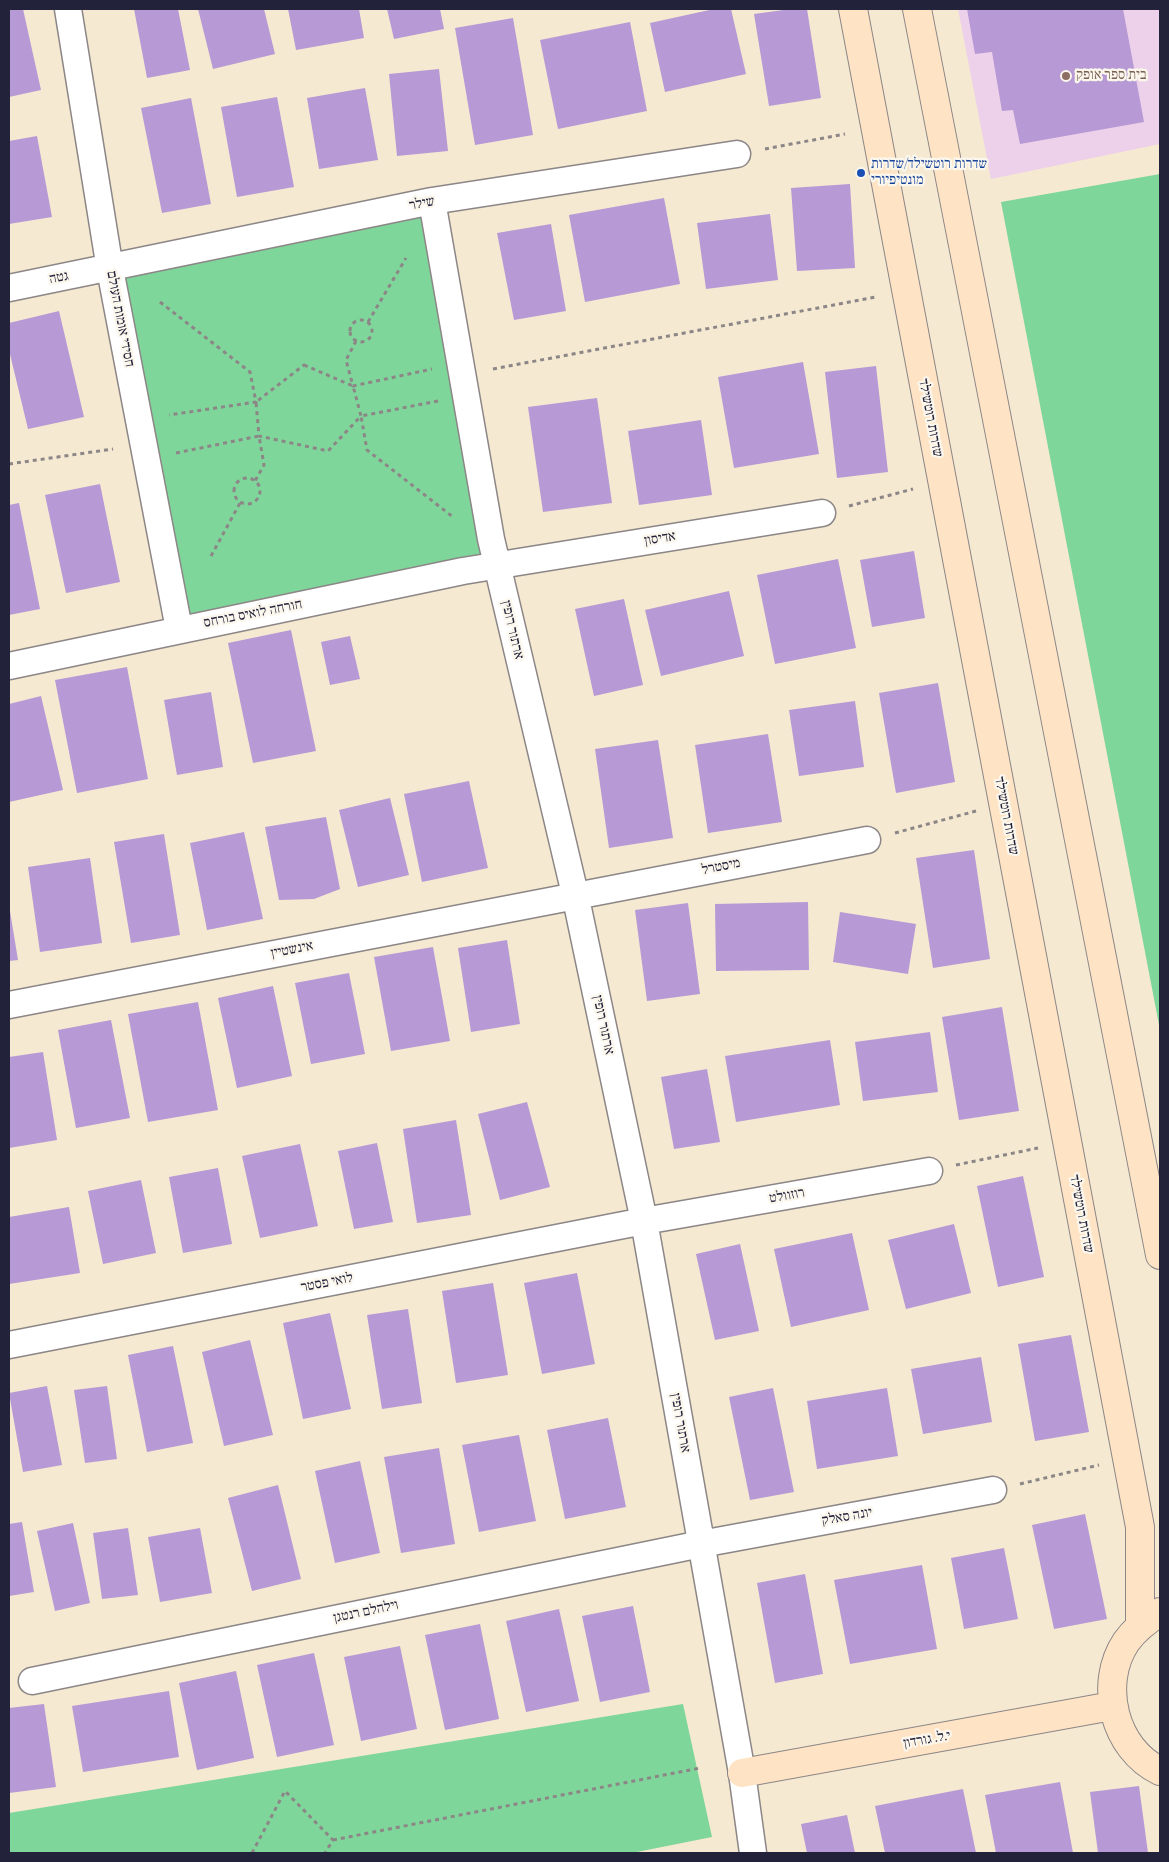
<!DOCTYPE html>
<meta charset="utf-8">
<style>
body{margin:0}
#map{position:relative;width:1169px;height:1862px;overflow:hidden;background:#f5e9d2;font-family:"IM FELL French Canon",serif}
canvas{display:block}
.frame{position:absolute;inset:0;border:10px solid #22223b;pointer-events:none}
</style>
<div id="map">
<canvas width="1169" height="1862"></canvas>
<div class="frame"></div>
</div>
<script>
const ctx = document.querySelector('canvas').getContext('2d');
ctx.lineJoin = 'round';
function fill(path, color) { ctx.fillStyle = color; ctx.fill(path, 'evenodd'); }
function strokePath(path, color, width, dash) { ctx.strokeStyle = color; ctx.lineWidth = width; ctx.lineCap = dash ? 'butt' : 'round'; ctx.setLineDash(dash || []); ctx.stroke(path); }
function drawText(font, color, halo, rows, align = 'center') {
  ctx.font = font + ' "IM FELL French Canon","Frank Ruhl Libre",serif'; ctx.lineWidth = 4.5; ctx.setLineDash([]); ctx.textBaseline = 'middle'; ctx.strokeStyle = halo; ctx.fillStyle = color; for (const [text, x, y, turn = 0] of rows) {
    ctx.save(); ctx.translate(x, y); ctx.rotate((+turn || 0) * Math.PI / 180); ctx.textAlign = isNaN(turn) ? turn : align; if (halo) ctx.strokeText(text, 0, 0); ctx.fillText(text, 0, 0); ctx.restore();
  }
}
const built = new Path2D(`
 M958,9H1160V144L991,179Z`);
const green = new Path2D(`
 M1160,174V1030L1001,202Z
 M432,201L497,565L179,629L110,269Z
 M683,1704L712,1837L632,1853H9V1813Z`);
const building = new Path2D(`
 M9,9H23L41,90L9,97Z
 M134,9H178L190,70L147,78Z
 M198,9H264L275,54L213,69Z
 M288,9H359L364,38L296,50Z
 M387,9H440L444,29L394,39Z
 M714,9H731L746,74L665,92L650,23Z
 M791,9H807L821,98L769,106L754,14Z
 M967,9H1123L1144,122L1020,144L1013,110L1002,111L992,52L975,54Z
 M513,18L533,135L475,145L455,28Z
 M630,22L647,111L558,129L540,40Z
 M439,69L448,151L397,156L389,74Z
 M365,88L378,160L319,169L307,98Z
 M277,97L294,187L237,197L221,107Z
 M191,98L211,204L162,213L141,108Z
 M37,136L52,217L9,224V141Z
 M850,184L855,268L797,271L791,188Z
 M664,198L680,284L585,302L569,215Z
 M770,214L778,280L706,289L697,223Z
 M551,224L566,311L514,320L497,233Z
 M59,311L84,417L28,429L9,350V323Z
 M803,362L819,454L734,468L718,377Z
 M876,366L888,472L837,478L825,372Z
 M597,398L612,503L543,512L528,407Z
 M701,420L712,495L639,505L628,431Z
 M100,484L120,582L66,593L45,495Z
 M19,503L40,609L9,615V505Z
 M914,551L925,618L872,627L860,560Z
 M838,559L856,648L775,664L757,575Z
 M729,591L744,656L661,676L645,610Z
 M624,599L643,685L594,696L575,609Z
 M291,630L316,751L253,763L228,643Z
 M350,636L360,679L330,685L321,642Z
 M127,667L148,779L77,793L55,680Z
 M938,683L955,782L896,793L879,693Z
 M211,692L223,767L177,775L164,700Z
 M41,696L63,790L9,802V704Z
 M855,701L864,767L799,776L789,710Z
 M768,734L782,822L708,833L695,745Z
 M658,740L673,838L609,848L595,749Z
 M469,781L488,868L422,882L404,794Z
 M390,798L409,875L358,887L339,810Z
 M326,817L340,889L314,899L279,900L265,827Z
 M244,832L263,919L207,930L190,843Z
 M164,834L180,935L131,943L114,842Z
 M974,850L990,959L933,968L916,858Z
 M90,858L102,943L40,952L28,867Z
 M808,902L809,970L716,971L715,904Z
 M688,903L700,994L647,1001L635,910Z
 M9,905L18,960L9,961Z
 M840,912L916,924L908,974L833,962Z
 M507,940L520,1024L471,1032L458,948Z
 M433,947L450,1041L391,1051L374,957Z
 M349,973L365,1054L311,1064L295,983Z
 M273,986L292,1076L237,1088L218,998Z
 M198,1002L218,1110L148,1122L128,1014Z
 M1002,1007L1019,1111L959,1120L942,1017Z
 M111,1020L130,1118L76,1128L58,1030Z
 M930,1032L938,1092L863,1101L855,1042Z
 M830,1040L840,1105L736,1122L725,1056Z
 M43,1052L57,1140L9,1148V1057Z
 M707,1069L720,1142L674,1149L661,1077Z
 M527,1102L550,1187L500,1200L478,1114Z
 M456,1120L471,1215L417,1223L403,1129Z
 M377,1143L393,1222L354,1229L338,1151Z
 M300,1144L318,1226L260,1238L242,1156Z
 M218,1168L232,1244L183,1253L169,1177Z
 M1023,1176L1044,1277L998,1287L977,1186Z
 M141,1180L156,1253L103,1264L88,1191Z
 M69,1207L80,1273L9,1284V1217Z
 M954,1224L971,1293L906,1309L888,1240Z
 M852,1233L869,1310L791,1327L774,1249Z
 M740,1244L759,1331L715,1340L696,1254Z
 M577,1273L595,1364L542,1374L524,1283Z
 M493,1283L508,1375L456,1383L442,1291Z
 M408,1309L422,1403L382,1409L367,1315Z
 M330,1313L351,1409L303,1419L283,1323Z
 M1071,1335L1089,1432L1035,1441L1018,1344Z
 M250,1340L273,1435L224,1446L202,1352Z
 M173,1346L193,1443L147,1452L128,1355Z
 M981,1357L992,1422L923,1434L911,1369Z
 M47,1386L62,1465L23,1472L9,1393Z
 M107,1386L117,1459L85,1463L74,1390Z
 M773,1388L794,1492L750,1500L729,1397Z
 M887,1388L898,1456L817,1469L807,1401Z
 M608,1418L626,1507L565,1519L547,1430Z
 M519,1435L536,1521L479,1532L462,1445Z
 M439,1448L455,1544L401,1553L384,1457Z
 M360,1461L380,1553L335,1563L315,1471Z
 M278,1485L301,1579L252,1591L228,1498Z
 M1085,1514L1107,1619L1054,1629L1032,1525Z
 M22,1522L34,1592L9,1596V1524Z
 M73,1523L90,1603L55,1611L37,1531Z
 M128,1528L138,1595L102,1599L93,1533Z
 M200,1528L212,1593L160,1602L148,1537Z
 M1004,1548L1018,1619L964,1629L951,1558Z
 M922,1565L937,1649L850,1664L834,1580Z
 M805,1574L823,1674L775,1683L757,1583Z
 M633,1606L650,1692L600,1702L582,1616Z
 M559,1609L579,1701L526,1712L506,1621Z
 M480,1624L499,1719L445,1730L425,1635Z
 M400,1646L417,1729L361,1741L344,1657Z
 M314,1653L334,1745L277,1757L257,1665Z
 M236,1671L254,1758L197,1770L179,1683Z
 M169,1691L179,1757L83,1772L72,1706Z
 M44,1704L56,1787L9,1793V1708Z
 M1060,1782L1073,1853H996L985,1795Z
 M1139,1786L1148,1853H1098L1090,1792Z
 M963,1789L976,1853H885L875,1806Z
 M847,1815L855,1853H807L801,1824Z`);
const path = new Path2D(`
 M765,149L845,134
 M160,302L250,372L256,402L169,415
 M350 331a11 11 0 1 1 22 0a11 11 0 1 1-22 0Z
 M368,322L406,258
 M356,341L346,360L353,386L432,369
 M304,365L353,386L361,416L328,451L259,436L256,402Z
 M493,369L876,297
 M438,401L361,416L367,450L453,517
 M176,453L259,436L264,465L255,481
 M9,464L113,449
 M234 491a13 13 0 1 1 26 0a13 13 0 1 1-26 0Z
 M849,506L913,489
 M211,556L240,503
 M895,833L976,811
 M956,1165L1038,1148
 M1020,1484L1099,1465
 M333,1840L700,1768
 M252,1853L285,1791L333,1840L325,1853`);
const street = new Path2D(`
 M68,9L110,269L179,629
 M432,201L491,539L575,894L644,1221L742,1773L753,1853
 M9,288L432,201L737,154
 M9,666L463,571L822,513
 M9,1005L867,840
 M9,1345L644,1221L929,1171
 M32,1681L701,1544L993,1490`);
const secondary = new Path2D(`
 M853,9L1140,1527V1625
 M917,9L1160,1255
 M1160,1612C1147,1620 1135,1629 1126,1642C1098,1684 1114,1749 1160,1771
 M742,1773L1112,1706`);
const markers = [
 [1066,76,5,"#8d6e63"],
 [861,173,5,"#1a4fb4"]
];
const educationNames = [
 ["בית ספר אופק",1076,76]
];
const transitNames = [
 ["שדרות רוטשילד/שדרות",871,165],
 ["מונטיפיורי",871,181]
];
const streetNames = [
 ["שילר",422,204,-11],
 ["גטה",59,278,-11],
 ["חסידי אומות העולם",120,319,79],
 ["שדרות רוטשילד",930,418,79],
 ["אדיסון",660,539,-9],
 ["חורחה לואיס בורחס",253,614,-11],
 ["ארתור רופין",512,630,77],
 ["שדרות רוטשילד",1006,816,79],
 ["מיסטרל",721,867,-11],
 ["אינשטיין",292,950,-11],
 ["ארתור רופין",603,1025,78],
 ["רוזוולט",787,1196,-10],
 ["שדרות רוטשילד",1081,1214,79],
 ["לואי פסטר",327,1283,-11],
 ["ארתור רופין",680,1423,80],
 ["יונה סאלק",847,1517,-10],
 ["וילהלם רנטגן",366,1612,-12],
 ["י.ל. גורדון",927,1740,-10]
];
fill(built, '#edd0e9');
fill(green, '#7fd69b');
fill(building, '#b699d5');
strokePath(street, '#8c8686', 29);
strokePath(secondary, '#8c8686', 30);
strokePath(path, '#8c8686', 3, [4, 4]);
strokePath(street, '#fff', 26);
strokePath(secondary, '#fee4c5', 28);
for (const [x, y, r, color] of markers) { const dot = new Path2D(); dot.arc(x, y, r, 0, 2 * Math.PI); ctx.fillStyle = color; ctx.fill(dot); strokePath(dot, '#fbf7ec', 2); }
drawText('14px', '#785e54', '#fbf7ec', educationNames, 'left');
drawText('14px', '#164399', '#fbf7ec', transitNames, 'left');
drawText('14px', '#22223b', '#fbf7ec', streetNames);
</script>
